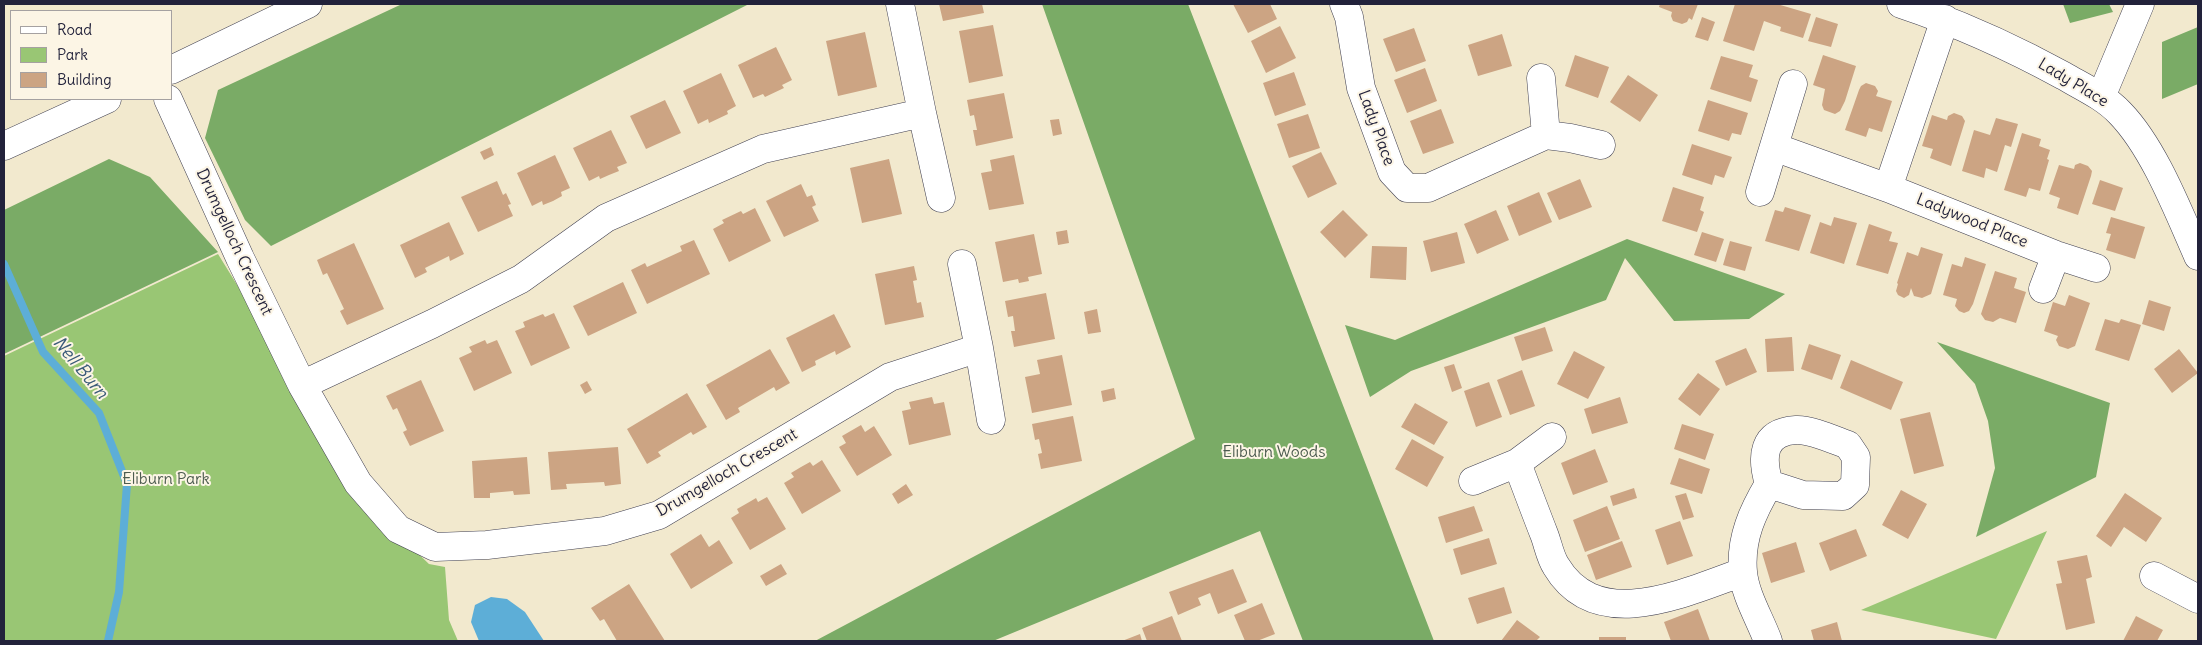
<!DOCTYPE html>
<style>
body{margin:0}
#map{position:relative;width:2202px;height:645px;overflow:hidden;background:#f2e9ce;font-family:Delius,sans-serif}
canvas{display:block}
.frame{position:absolute;inset:0;border:5px solid #22223b;pointer-events:none}
.legend{position:absolute;left:10px;top:10px;width:162px;height:90px;box-sizing:border-box;background:#fcf5e5;border:1px solid #a5a1a1;margin:0;padding:6px 9px;list-style:none;font-size:15px;color:#22223b}
.legend li{display:flex;align-items:center;gap:10px;height:25px}
.legend b{width:25px;border:1px solid #a5a1a1}
</style>
<div id="map">
<canvas width="2202" height="645"></canvas>
<div class="frame"></div>
<ul class="legend">
<li><b style="height:6px;background:#fff"></b>Road</li>
<li><b style="height:14px;background:#99c674"></b>Park</li>
<li><b style="height:14px;background:#cca483"></b>Building</li>
</ul>
</div>
<script>
const ctx = document.querySelector('canvas').getContext('2d');
ctx.lineJoin = 'round';
function fill(path, color) { ctx.fillStyle = color; ctx.fill(path, 'evenodd'); }
function strokePath(path, color, width, dash) { ctx.strokeStyle = color; ctx.lineWidth = width; ctx.lineCap = dash ? 'butt' : 'round'; ctx.setLineDash(dash || []); ctx.stroke(path); }
function drawText(font, color, halo, rows, align = 'center') {
  ctx.font = font + ' Delius,sans-serif'; ctx.lineWidth = 4; ctx.setLineDash([]); ctx.textBaseline = 'middle'; ctx.strokeStyle = halo; ctx.fillStyle = color; for (const [text, x, y, turn = 0] of rows) {
    ctx.save(); ctx.translate(x, y); ctx.rotate((+turn || 0) * Math.PI / 180); ctx.textAlign = isNaN(turn) ? turn : align; if (halo) ctx.strokeText(text, 0, 0); ctx.fillText(text, 0, 0); ctx.restore();
  }
}
const green = new Path2D(`
 M218,254L381,518L429,564L445,567L449,620L458,641H4V356Z
 M2047,531L1996,639L1861,610Z`);
const forest = new Path2D(`
 M402,4H749L271,246L245,220L205,138L218,90Z
 M1042,4H1188L1434,641H1303L1260,531L993,641H815L1195,439Z
 M2063,4H2109L2113,12L2070,23Z
 M2198,27V84L2162,99V42Z
 M109,159L150,177L218,252L4,354V210Z
 M1627,239L1785,294L1749,319L1674,321L1625,258L1606,300L1411,371L1370,397L1345,325L1395,340Z
 M1937,342L2110,403L2096,477L1976,537L1995,468L1988,421L1975,384Z`);
const water = new Path2D(`
 M491,597L507,599L525,612L544,641H479L471,622L475,605Z`);
const stream = new Path2D(`
 M4,264L43,352L99,413L127,484L119,592L108,641`);
const building = new Path2D(`
 M939,4H982L984,13L943,21Z
 M1233,4H1270L1277,19L1248,33Z
 M1660,4H1698L1692,20L1689,18L1687,22L1682,24L1673,21L1671,16L1672,12L1659,7Z
 M1735,4H1777L1811,14L1803,38L1780,31L1781,27L1764,21L1754,51L1723,41Z
 M1702,17L1715,22L1708,41L1695,37Z
 M1816,17L1838,24L1831,47L1808,41Z
 M993,25L1003,76L969,83L959,31Z
 M1280,26L1296,58L1266,73L1251,41Z
 M1414,28L1426,61L1396,72L1383,39Z
 M865,32L877,87L838,96L826,41Z
 M1502,34L1512,66L1478,76L1468,45Z
 M776,47L792,80L782,85L784,88L765,97L763,94L753,98L738,65Z
 M1575,55L1609,67L1598,98L1565,86Z
 M1823,55L1856,66L1845,101L1840,111L1835,114L1824,110L1822,105L1825,89L1813,85Z
 M1721,56L1753,65L1749,77L1758,80L1751,102L1710,89Z
 M1425,68L1437,101L1407,113L1394,80Z
 M1294,72L1306,105L1275,116L1263,83Z
 M721,73L736,106L727,111L728,114L709,123L708,119L698,124L683,91Z
 M1628,75L1658,95L1640,122L1610,102Z
 M1866,83L1875,86L1878,91L1876,96L1892,101L1882,132L1869,128L1866,137L1845,130L1859,90L1861,86Z
 M1004,93L1013,138L976,146L973,130H977L974,115L970,116L967,100Z
 M665,100L681,133L646,149L630,116Z
 M1708,100L1748,113L1741,135L1732,133L1729,141L1698,131Z
 M1441,109L1454,143L1423,154L1410,121Z
 M1954,113L1962,116L1965,121L1951,166L1930,158L1933,149L1922,146L1932,115L1947,120L1948,116Z
 M1308,114L1320,148L1289,158L1277,124Z
 M1996,118L2018,124L2011,147L2005,145L1997,172L1986,168L1984,178L1962,171L1974,130L1990,135Z
 M1059,119L1062,134L1053,136L1050,120Z
 M611,130L627,163L617,167L619,171L609,175L600,179L599,176L589,181L573,148Z
 M2022,133L2041,139L2039,146L2050,150L2047,159L2049,160L2040,191L2029,188L2026,197L2004,190Z
 M1692,144L1732,157L1724,178L1715,175L1712,185L1682,175Z
 M491,147L494,155L484,160L480,152Z
 M1321,152L1337,184L1308,198L1292,166Z
 M555,155L570,188L561,192L562,196L553,201L543,205L542,201L532,206L517,173Z
 M1014,155L1024,204L989,210L981,173L992,171L990,160Z
 M889,159L902,214L862,223L850,168Z
 M2080,163L2088,166L2092,171L2091,176L2078,215L2057,208L2060,198L2049,194L2059,165L2074,169L2075,165Z
 M1580,179L1592,207L1559,220L1547,193Z
 M2100,180L2123,188L2115,211L2092,204Z
 M497,181L503,195L506,193L511,204L508,205L513,216L478,232L461,197Z
 M801,184L807,197L812,195L816,205L812,207L819,221L784,237L766,201Z
 M1673,187L1704,197L1700,210L1704,212L1697,232L1662,221Z
 M1539,192L1552,222L1519,236L1507,206Z
 M1785,207L1811,215L1799,251L1765,241L1775,210L1783,212Z
 M755,208L771,241L729,262L713,229L724,223L722,220L741,211L743,214Z
 M1343,210L1368,235L1345,258L1320,232Z
 M1496,210L1509,240L1477,254L1464,224Z
 M1834,217L1857,223L1844,264L1810,253L1820,222L1831,226Z
 M2111,217L2145,227L2135,259L2106,250L2111,234L2106,233Z
 M449,222L464,254L450,261L449,256L425,268L427,272L415,278L400,245Z
 M1869,224L1892,232L1889,241L1898,243L1888,274L1856,265Z
 M1067,230L1069,243L1058,245L1056,232Z
 M1457,232L1465,263L1431,272L1423,241Z
 M1702,232L1724,239L1716,262L1694,255Z
 M1034,234L1042,274L1028,277L1029,281L1019,283L1018,279L1003,282L995,242Z
 M694,240L710,274L647,304L631,270L645,263L647,267L682,251L680,246Z
 M1730,241L1752,247L1745,271L1723,265Z
 M354,243L384,309L347,325L340,311L344,309L327,273L323,275L317,260Z
 M1372,246L1407,247L1406,280L1370,278Z
 M1921,247L1943,254L1931,294L1922,298L1914,296L1911,288L1909,295L1904,298L1898,295L1896,291L1898,284L1897,283L1907,252L1918,256Z
 M1965,257L1986,264L1973,304L1969,311L1964,313L1959,311L1955,306L1957,299L1943,295L1952,264L1962,267Z
 M914,266L917,280L913,281L917,303L921,302L924,317L885,325L875,274Z
 M1995,271L2017,278L2014,288L2026,292L2016,323L2000,318L1993,322L1985,320L1981,314Z
 M623,282L637,313L588,336L573,306Z
 M1046,293L1055,339L1014,347L1011,331H1015L1013,316L1008,317L1005,301Z
 M2069,295L2090,303L2075,346L2068,349L2059,346L2056,340L2058,336L2044,331L2053,302L2065,306Z
 M2149,300L2171,307L2164,331L2142,324Z
 M1097,309L1101,332L1088,334L1084,312Z
 M554,313L570,348L531,366L515,331L525,327L523,322L543,314L545,317Z
 M834,314L851,347L836,355L835,351L815,361L816,365L802,372L786,338Z
 M2105,319L2119,323L2121,319L2141,325L2129,361L2095,350Z
 M1545,327L1553,351L1522,361L1514,337Z
 M1792,337L1794,371L1767,372L1765,339Z
 M485,340L487,344L497,340L512,373L474,391L459,358L472,352L469,347Z
 M1809,344L1841,355L1832,380L1801,369Z
 M1746,348L1757,372L1726,386L1715,361Z
 M770,349L790,383L776,391L774,387L738,408L740,412L726,420L706,385Z
 M2179,349L2198,373L2172,393L2154,369Z
 M1574,351L1605,367L1588,399L1557,384Z
 M1062,355L1072,405L1032,413L1025,377L1040,374L1037,360Z
 M1851,360L1903,382L1891,410L1840,388Z
 M1454,364L1462,388L1452,392L1444,367Z
 M1522,370L1535,406L1510,415L1497,380Z
 M1698,373L1720,389L1700,416L1678,399Z
 M421,380L444,431L410,446L403,432L407,430L397,408L393,410L386,396Z
 M587,381L592,390L585,394L580,385Z
 M1489,382L1502,417L1476,427L1464,391Z
 M1114,388L1116,399L1103,402L1101,391Z
 M687,393L707,427L693,435L691,432L658,452L661,456L647,464L627,429Z
 M932,397L934,404L944,402L951,435L909,445L902,411L911,409L909,402Z
 M1620,397L1628,423L1592,434L1584,409Z
 M1415,403L1448,422L1434,445L1401,427Z
 M1930,412L1944,466L1914,474L1900,419Z
 M1073,416L1082,461L1041,469L1038,454L1042,453L1039,439L1035,440L1032,424Z
 M1682,424L1714,434L1705,460L1674,449Z
 M861,425L865,432L874,426L892,455L857,476L839,447L846,443L842,436Z
 M1412,439L1444,457L1427,487L1395,469Z
 M618,447L621,484L605,486L604,482L566,484L567,489L551,490L548,452Z
 M1595,449L1608,482L1573,495L1561,463Z
 M527,457L530,494L514,495L513,491L490,493V498H474L472,461Z
 M1679,458L1710,469L1702,494L1670,484Z
 M822,460L841,491L802,514L784,483L794,477L791,473L801,467L810,462L813,466Z
 M906,484L913,495L898,504L892,494Z
 M1634,488L1637,498L1613,506L1610,496Z
 M1901,490L1927,504L1908,539L1882,525Z
 M1686,493L1694,517L1683,520L1675,496Z
 M2125,493L2162,518L2146,542L2124,527L2111,547L2096,536Z
 M767,497L786,529L750,550L731,518L739,513L737,509L751,501L756,498L758,502Z
 M1474,506L1483,531L1446,543L1438,517Z
 M1607,506L1620,539L1585,552L1573,520Z
 M1680,521L1693,556L1667,565L1655,530Z
 M1856,529L1867,556L1830,571L1819,543Z
 M701,534L709,547L719,540L733,563L691,589L670,554Z
 M1489,538L1497,564L1461,575L1453,549Z
 M1622,541L1632,567L1596,580L1587,555Z
 M1796,542L1805,572L1771,583L1762,553Z
 M2087,555L2092,577L2086,579L2095,623L2066,630L2056,584L2062,583L2057,561Z
 M781,564L787,574L766,586L760,576Z
 M1233,569L1247,602L1218,614L1210,593L1198,598L1201,605L1178,615L1169,592Z
 M629,584L665,641H617L604,619L600,621L591,608Z
 M1504,587L1512,613L1477,624L1468,598Z
 M1262,603L1275,634L1257,641H1245L1234,615Z
 M1698,609L1710,641H1671L1664,622Z
 M1172,616L1182,641H1147L1142,628Z
 M2136,616L2163,630L2157,641H2123Z
 M1517,620L1540,637L1536,641H1501Z
 M1837,622L1842,641H1814L1811,630Z
 M1140,634L1142,641H1122Z
 M1599,637H1626V641H1599Z`);
const minor = new Path2D(`
 M1344,4L1349,17L1361,88L1392,172L1407,188H1428L1546,135L1570,138L1601,145
 M1901,4C1958,23 2011,47 2064,76C2083,87 2105,97 2120,113C2154,148 2178,211 2198,256
 M1541,78L1546,135
 M2101,97L2140,4
 M168,99L240,258L302,385L432,324L521,279L606,218L763,149L922,113L900,4
 M922,113L941,198
 M1774,147L1888,188L2056,255L2096,268
 M1888,188L1945,19
 M1760,192L1793,84
 M962,264L979,348
 M2043,289L2056,255
 M302,385L358,483L398,529L435,547L487,545L605,531L659,515L890,377L979,348L991,420
 M1517,463C1526,487 1535,511 1544,534C1548,544 1550,557 1556,566C1597,635 1686,592 1743,572
 M1473,481L1517,463L1552,437
 M2154,576L2198,599
 M1768,641C1760,619 1745,595 1743,572C1740,538 1753,511 1769,484C1761,457 1762,432 1796,430C1810,429 1834,440 1848,445L1856,457L1855,485L1843,496L1803,495L1769,484`);
const tertiary = new Path2D(`
 M171,70L308,4
 M4,146L107,99`);
const streetNames = [
 ["Lady Place",2073,83,31],
 ["Lady Place",1376,128,70],
 ["Ladywood Place",1972,221,22],
 ["Drumgelloch Crescent",234,242,65],
 ["Drumgelloch Crescent",727,473,-30]
];
const parkNames = [
 ["Eliburn Woods",1274,452],
 ["Eliburn Park",166,479]
];
const waterNames = [
 ["Nell Burn",80,368,50]
];
fill(green, '#99c674');
fill(forest, '#7aab66');
fill(water, '#5daed7');
strokePath(stream, '#5daed7', 8);
fill(building, '#cca483');
strokePath(minor, '#414051', 29);
strokePath(tertiary, '#414051', 29);
strokePath(minor, '#fff', 28);
strokePath(tertiary, '#fff', 28);
drawText('16px', '#22223b', '#fcf5e5', streetNames);
drawText('16px', '#4c5b4f', '#fcf5e5', parkNames);
drawText('italic 18px', '#3a5a79', '#fcf5e5', waterNames);
</script>
